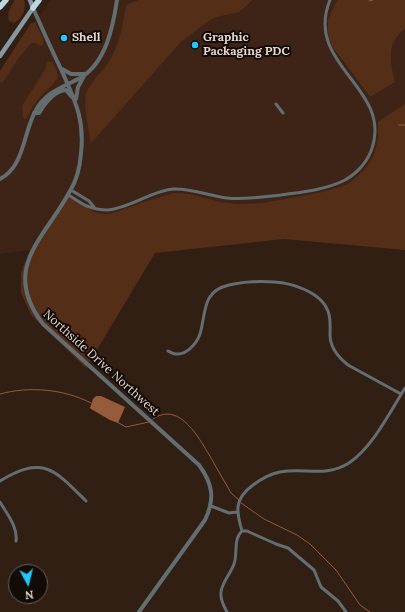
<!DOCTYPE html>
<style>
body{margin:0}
#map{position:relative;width:405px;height:612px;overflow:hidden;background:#321f14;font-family:Lora,serif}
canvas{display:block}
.north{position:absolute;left:8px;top:564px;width:40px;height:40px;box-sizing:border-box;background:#130b07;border:1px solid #675c57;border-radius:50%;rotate:173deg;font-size:11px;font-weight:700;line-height:16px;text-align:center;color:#e4d6cf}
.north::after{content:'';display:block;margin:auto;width:14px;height:18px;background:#1fc9fd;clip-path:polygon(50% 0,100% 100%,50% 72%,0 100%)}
</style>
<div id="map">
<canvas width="405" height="612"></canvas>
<div class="north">N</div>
</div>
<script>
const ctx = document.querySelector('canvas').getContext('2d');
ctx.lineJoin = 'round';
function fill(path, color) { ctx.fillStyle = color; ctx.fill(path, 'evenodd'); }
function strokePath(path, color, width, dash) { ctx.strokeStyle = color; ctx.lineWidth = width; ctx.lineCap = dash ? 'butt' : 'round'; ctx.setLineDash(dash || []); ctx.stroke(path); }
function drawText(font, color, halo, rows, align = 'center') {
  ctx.font = font + ' Lora,serif'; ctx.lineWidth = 4; ctx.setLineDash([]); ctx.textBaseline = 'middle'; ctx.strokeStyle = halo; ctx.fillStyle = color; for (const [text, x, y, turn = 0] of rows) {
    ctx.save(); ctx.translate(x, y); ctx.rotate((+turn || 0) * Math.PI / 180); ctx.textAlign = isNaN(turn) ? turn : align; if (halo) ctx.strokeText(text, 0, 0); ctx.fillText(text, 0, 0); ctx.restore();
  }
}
const built = new Path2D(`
 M51,0H138L126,5L123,25L119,40L109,62L86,92L85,100L91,142L182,41L213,18L239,12L253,0H337L328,20L331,44L345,65L370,97L395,82L390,63V54L394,41L405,29V104L378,122V140L373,157L364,170L352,181L343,186L322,192L262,203L240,204L221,202L190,194L138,204L109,214L96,213L69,196L45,225L30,250L0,254V72Z`);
const green = new Path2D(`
 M15,0H24C27,9 22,19 14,23L9,21C7,12 10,8 15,0Z
 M138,0H253L239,12L213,18L182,41L91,143C89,131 83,103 86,93C89,84 102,72 108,63C119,46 123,25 126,5Z
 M337,0H405V29C386,44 390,61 395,82L370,97L331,45L328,32V20Z
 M35,22L43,39V45L40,46L36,43H31L18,59L2,83L0,82V71L31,23Z
 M47,62H52L56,68L58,77C54,85 47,89 41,96C35,102 31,109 27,117L26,119L23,118L22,106L25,101L45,70Z
 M405,104V250L284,239L155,253L86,368L31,315L21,293V272L30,250L45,225L69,196L96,213L109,214L138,204L173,193L190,194L221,202L240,204L262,203L322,192L343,186L352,181L364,170L373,157L378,140V122Z`);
const water = new Path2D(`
 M96,396H101L125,407L118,423L110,420L91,409L90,408L93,399Z`);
const stream = new Path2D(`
 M369,1L373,0
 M399,125H405
 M0,394C29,386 64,389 91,403
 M153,419C180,400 200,440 211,458C218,470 224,481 231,493L239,500
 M117,422L126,427L149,422
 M241,503L264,519L297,535L310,544L336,570L360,605L370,612`);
const minor = new Path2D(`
 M276,104L283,113
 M71,190L89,201L94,207
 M68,195C74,198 80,203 87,206C92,208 101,210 107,210C128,209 151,191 173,189C192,188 209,196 227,198C245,200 263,197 281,195C302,192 324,190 343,181C355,175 366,164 371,151C395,88 303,66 330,0
 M168,351C170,352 173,354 176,354C188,355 199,341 201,330C206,310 203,291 229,285C242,282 261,281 274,282C292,283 321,292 328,311C331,319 330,326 330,335C330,348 338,357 348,365L401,394
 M0,481C43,455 54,469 86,501
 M0,502C7,514 18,527 16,541
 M211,506L229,513L237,512
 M242,531C236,511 234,499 253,485C261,479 270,474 280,472C304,467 325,478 349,463C372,448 390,412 405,388
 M242,531H247L276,544L288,548L314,570L321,587L338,601L346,612
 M227,612C224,606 220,600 221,592C222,582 231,573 234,564C238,553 233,539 242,531`);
const tertiary = new Path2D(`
 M33,8C42,28 51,49 61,69C74,99 85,118 81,153C80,166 77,180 70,191C45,238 0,268 43,324L199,465C213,484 215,499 205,520L139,612
 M62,69L71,74H84
 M76,99L78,87L84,76
 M34,113H39C45,103 54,91 66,90L72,97
 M0,179C25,166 23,132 36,110C46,92 63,87 80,78C106,63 113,27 117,0`);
const secondary = new Path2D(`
 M0,56L33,8L30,0`);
const motorway = new Path2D(`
 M0,7L6,0
 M33,8L39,0`);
const markers = [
 [64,38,4,"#1fc9fd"],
 [195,45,4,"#1fc9fd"]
];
const poiNames = [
 ["Shell",72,38],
 ["Graphic",203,38],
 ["Packaging PDC",203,52]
];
const streetNames = [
 ["Northside Drive Northwest",101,363,42]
];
fill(built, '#3e2416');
fill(green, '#552e17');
fill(water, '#965b3a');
strokePath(stream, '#965b3a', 1);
strokePath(minor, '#636e73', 3);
strokePath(tertiary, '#636e73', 4);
strokePath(secondary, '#8699a0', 4.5);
strokePath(motorway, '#bad7e4', 5.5);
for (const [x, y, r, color] of markers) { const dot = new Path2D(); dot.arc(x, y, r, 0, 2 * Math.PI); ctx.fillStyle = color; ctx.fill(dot); strokePath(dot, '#130b07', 1.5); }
drawText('bold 12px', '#e4d6cf', '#130b07', poiNames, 'left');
drawText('12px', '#e4d6cf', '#130b07', streetNames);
</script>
